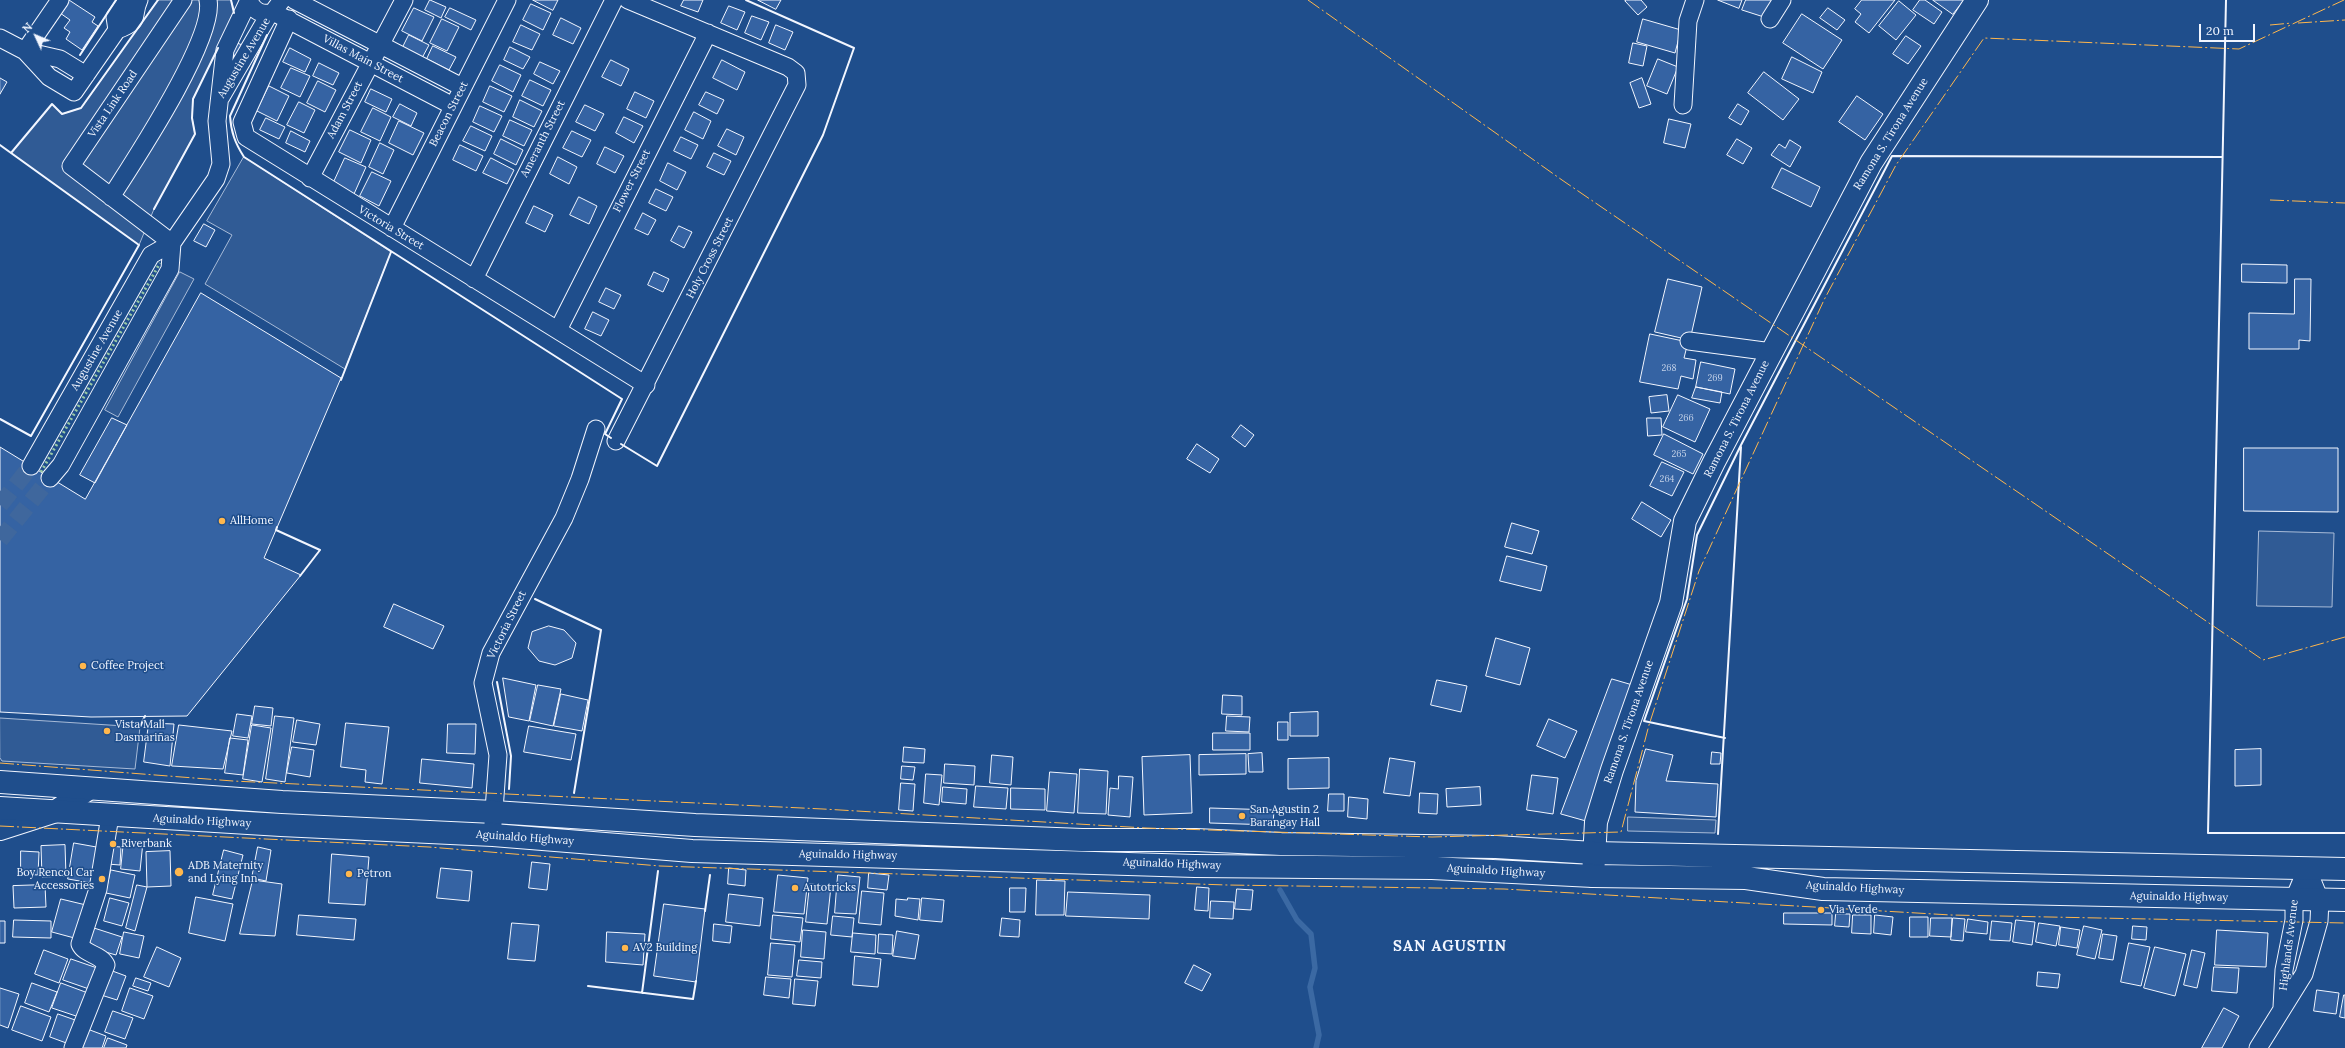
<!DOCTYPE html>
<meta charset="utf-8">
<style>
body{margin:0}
#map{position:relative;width:2345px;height:1048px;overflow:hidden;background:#1f4e8c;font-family:Lora,serif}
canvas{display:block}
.north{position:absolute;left:16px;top:16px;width:40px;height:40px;-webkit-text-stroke:3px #1f4e8c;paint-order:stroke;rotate:314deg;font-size:11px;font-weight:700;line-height:16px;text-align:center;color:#f2f6ff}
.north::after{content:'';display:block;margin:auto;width:14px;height:18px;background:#f2f6ff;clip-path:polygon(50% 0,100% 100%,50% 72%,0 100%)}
.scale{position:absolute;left:2199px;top:24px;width:56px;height:18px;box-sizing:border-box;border:2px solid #f2f6ff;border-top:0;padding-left:5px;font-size:12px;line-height:14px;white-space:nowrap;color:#f2f6ff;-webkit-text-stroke:3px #1f4e8c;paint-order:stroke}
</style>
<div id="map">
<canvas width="2345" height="1048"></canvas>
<div class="north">N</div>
<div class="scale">20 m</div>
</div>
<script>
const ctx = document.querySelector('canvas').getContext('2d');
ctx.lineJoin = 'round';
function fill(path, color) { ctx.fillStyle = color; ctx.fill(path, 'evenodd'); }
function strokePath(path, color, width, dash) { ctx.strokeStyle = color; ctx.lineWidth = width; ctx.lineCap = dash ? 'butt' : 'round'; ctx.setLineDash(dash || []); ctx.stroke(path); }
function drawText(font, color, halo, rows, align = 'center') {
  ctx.font = font + ' Lora,serif'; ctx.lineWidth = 3; ctx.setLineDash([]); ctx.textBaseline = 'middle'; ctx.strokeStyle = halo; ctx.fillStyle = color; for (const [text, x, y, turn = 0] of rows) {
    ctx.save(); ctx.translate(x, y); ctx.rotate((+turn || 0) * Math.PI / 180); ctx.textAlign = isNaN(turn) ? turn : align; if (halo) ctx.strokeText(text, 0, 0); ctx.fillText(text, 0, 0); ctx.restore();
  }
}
const parking = new Path2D(`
 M158,0H231L235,13L193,99L192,118L195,134L154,209L139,245L11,153L52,104L62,114L81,108Z
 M244,157L391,252L345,369L205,284L232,235L207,221Z
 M180,272L194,279L118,417L105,410Z
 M2259,531L2334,533L2332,607L2257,606Z
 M0,718L140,727L135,769L2,761L0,758Z
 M1628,817L1716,820L1715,833L1628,831Z`);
const stream = new Path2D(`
 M1280,890L1297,920L1311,934L1315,968L1310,987L1319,1035L1316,1048`);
const building = new Path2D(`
 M69,0L95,17L92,22L98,26L82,50L66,39L70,32L64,28L70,20L60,13Z
 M430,0L446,7L441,18L425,10Z
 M533,0H558L553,10Z
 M684,0H703L698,12L681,6Z
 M758,0H781L776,9Z
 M1627,0H1641L1647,7L1638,15L1625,1Z
 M1718,0H1742L1739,8Z
 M1746,0H1773L1767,18L1742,10Z
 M1862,0H1895L1869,33L1855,22L1861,14L1855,9Z
 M1920,0H1925L1942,12L1934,24L1913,10Z
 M1933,0H1964L1953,14Z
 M1899,1L1916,15L1896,40L1879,26Z
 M531,4L551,13L543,30L523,20Z
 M729,6L745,12L737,30L721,23Z
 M414,8L434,17L422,41L402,31Z
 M450,8L476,20L471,30L445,17Z
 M1828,8L1845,20L1837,30L1820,18Z
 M1802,14L1842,40L1823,69L1783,43Z
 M752,16L769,22L761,40L745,33Z
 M561,18L581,28L573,44L553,35Z
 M442,19L459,27L447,51L430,43Z
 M1643,19L1681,30L1675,53L1637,42Z
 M521,25L540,34L532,50L513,42Z
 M776,25L793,32L785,50L769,43Z
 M409,35L429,45L422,58L402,49Z
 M1906,36L1921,46L1908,64L1893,54Z
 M237,43L245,46L239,57L231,54Z
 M1633,43L1647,46L1643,66L1629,63Z
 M433,46L456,57L449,70L427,59Z
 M510,47L530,57L523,69L504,60Z
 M290,48L311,59L305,72L283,62Z
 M1792,57L1822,72L1813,93L1782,79Z
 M1658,59L1678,67L1667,94L1647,86Z
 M611,60L629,69L621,86L602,77Z
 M722,60L745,72L737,90L713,78Z
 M540,62L560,71L553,84L534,74Z
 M319,63L339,73L333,85L313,76Z
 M500,65L521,75L513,92L492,81Z
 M291,68L310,76L300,97L281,88Z
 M1764,72L1799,99L1783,120L1748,93Z
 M0,78L7,82L0,94Z
 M1642,78L1651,104L1639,108L1630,83Z
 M530,80L551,90L543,106L522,96Z
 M318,81L336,90L325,112L307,103Z
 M269,86L289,96L277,121L257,111Z
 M490,86L512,96L504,112L483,102Z
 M371,89L392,99L386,112L365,102Z
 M635,92L654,101L646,118L627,109Z
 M706,92L724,100L717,114L699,105Z
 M1857,96L1883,114L1865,140L1839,122Z
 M520,100L542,111L534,127L513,117Z
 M299,102L315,110L304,133L287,125Z
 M400,104L417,113L411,126L393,117Z
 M1738,104L1749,111L1741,125L1729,118Z
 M585,105L604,114L595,131L576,122Z
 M480,106L502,116L494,132L473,122Z
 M373,108L391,117L380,141L361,132Z
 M694,112L711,121L703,139L685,130Z
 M624,117L643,126L634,143L616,133Z
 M266,118L285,127L279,139L260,130Z
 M1669,119L1691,124L1685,148L1664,143Z
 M510,120L532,130L524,146L503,136Z
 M399,121L424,133L413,155L389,143Z
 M471,126L492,136L485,151L463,141Z
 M727,129L744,137L736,155L718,146Z
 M350,130L371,140L361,163L339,152Z
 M291,131L310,141L305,152L286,143Z
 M572,131L591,140L582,157L563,148Z
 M681,137L698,145L691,159L674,151Z
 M501,139L523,150L516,165L494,154Z
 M1737,139L1752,148L1743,164L1727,155Z
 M1790,140L1801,147L1790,167L1771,155L1779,144L1785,148Z
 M380,143L394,150L383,174L369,167Z
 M460,145L483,156L476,171L453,160Z
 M605,147L624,156L615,173L597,164Z
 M714,153L731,161L724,175L707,167Z
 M558,157L577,167L569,184L550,174Z
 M345,158L366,167L354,194L333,184Z
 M491,158L514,170L507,184L483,173Z
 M668,163L686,172L677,190L660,181Z
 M1782,168L1820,187L1811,207L1772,188Z
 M372,172L391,181L379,206L360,196Z
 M656,189L673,197L666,211L649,203Z
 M579,197L597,206L589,224L570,215Z
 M534,206L553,215L545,232L526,223Z
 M643,213L656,220L648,235L635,229Z
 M204,224L215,230L206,247L194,241Z
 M679,226L692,232L684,248L671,241Z
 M2242,264L2287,265V283L2242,282Z
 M654,272L669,279L663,292L648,285Z
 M1668,279L1702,287L1690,340L1655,332Z
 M2295,279H2311L2310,341L2299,340V349H2249V313L2294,314Z
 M606,288L621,295L614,309L599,302Z
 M201,293L341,378L264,558L301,575L187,716L91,717L0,712V447L85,499Z
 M593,312L609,320L601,336L585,329Z
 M1650,334L1688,342L1684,358L1696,360L1693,379L1681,376L1678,389L1640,382Z
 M1701,362L1735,369L1730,394L1696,387Z
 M1696,387L1722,392L1720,403L1692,398Z
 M1667,395L1669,411L1651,413L1649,397Z
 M1678,395L1710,409L1695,442L1663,427Z
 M112,418L127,425L95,483L80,475Z
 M1647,418H1661L1662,435L1648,436Z
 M1241,425L1254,435L1245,447L1232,437Z
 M1664,434L1703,454L1693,474L1654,455Z
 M1197,444L1219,459L1210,473L1187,459Z
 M2244,448H2338V512L2244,511Z
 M1662,462L1684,472L1672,496L1650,486Z
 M1642,502L1671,520L1661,537L1632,519Z
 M1512,523L1539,531L1532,554L1505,547Z
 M1507,556L1547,566L1541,591L1500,581Z
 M394,604L444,626L433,649L384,627Z
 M549,626L564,630L576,643L572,658L555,665L539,661L528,648L532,632Z
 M1496,638L1530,648L1520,685L1486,676Z
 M503,678L536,685L529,721L509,717Z
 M1612,679L1636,686L1586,821L1561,814Z
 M1437,680L1467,686L1461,712L1431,705Z
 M538,685L561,689L553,726L530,721Z
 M561,694L588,700L582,731L554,726Z
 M1223,695L1242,696V715L1222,714Z
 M255,706L273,708L271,726L252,724Z
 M1318,712V736H1290V713Z
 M237,714L252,716L248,738L233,736Z
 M275,716L294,718L285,782L266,779Z
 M1227,716L1250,717L1249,732L1226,731Z
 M1549,719L1577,731L1565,758L1537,746Z
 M297,720L320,724L316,745L293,742Z
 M1278,722H1288V740H1278Z
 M149,723L174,724L170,766L144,762Z
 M346,723L389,727L382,784L365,782L366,770L341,767Z
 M448,724H476L475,754L447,753Z
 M179,725L232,731L223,769L172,766Z
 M252,725L271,728L262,782L243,779Z
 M529,726L576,734L571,760L524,752Z
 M1213,733H1250V750H1213Z
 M230,738L248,740L243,775L225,773Z
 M292,747L314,750L310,777L287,773Z
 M904,747L925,749L924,763L903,762Z
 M1646,749L1673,755L1666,781L1718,784L1716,817L1635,812L1636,781Z
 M2261,749V785L2235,786V750Z
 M1712,752L1721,753L1720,764H1711Z
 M1262,753L1263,772H1249L1248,754Z
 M1246,754V774L1199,775V755Z
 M992,755L1013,757L1011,785L990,783Z
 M1190,755L1192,813L1144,815L1142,757Z
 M1329,758V788L1288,789V759Z
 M1390,758L1415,762L1410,796L1384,793Z
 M422,759L474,764L472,788L420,783Z
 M945,764L975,766L974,785L944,783Z
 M902,766L915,767L913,780L901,779Z
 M1080,769L1108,771L1106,814L1078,813Z
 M1050,772L1077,774L1074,813L1047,811Z
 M926,774L942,775L939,805L924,803Z
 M1532,775L1558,778L1553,814L1527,810Z
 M1119,776L1133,777L1130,817L1108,815L1110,788L1118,789Z
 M901,783L915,784L913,811L899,810Z
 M976,786L1008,788L1006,809L974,807Z
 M943,787L967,789L966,804L942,802Z
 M1480,787L1481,805L1447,807L1446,789Z
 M1011,788L1045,789V810L1011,809Z
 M1420,793L1438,794L1437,814L1419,813Z
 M1329,794H1344V811H1328Z
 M1349,797L1368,799L1367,819L1348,817Z
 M1210,808L1274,810L1273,825L1210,823Z
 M124,840L143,842L140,871L121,869Z
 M74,843L102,848L97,884L68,879Z
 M65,845L66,876L42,877L41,846Z
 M108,846L121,847L120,865L107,864Z
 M258,847L271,850L266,881L252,878Z
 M224,850L243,855L232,899L213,895Z
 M21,851L39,852L38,875L21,874Z
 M170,851L171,886L147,887L146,852Z
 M332,854L369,857L365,905L329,903Z
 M532,862L550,864L547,890L529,888Z
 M441,868L472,871L469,901L437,898Z
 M729,868L746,870L745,886L728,884Z
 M111,870L135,875L130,898L106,893Z
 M869,873L889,875L887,890L868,888Z
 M778,875L808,878L804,914L774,912Z
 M838,875L860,877L856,914L835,913Z
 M253,880L282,884L275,936L240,934Z
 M1037,880L1065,881L1064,915H1036Z
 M810,884L831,886L827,924L806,922Z
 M45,885L46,907L14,908L13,886Z
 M137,885L147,887L135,931L126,928Z
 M1197,887L1209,888L1208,911L1195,910Z
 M1010,888H1026L1025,912H1010Z
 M1237,889L1253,890L1251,910L1235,909Z
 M862,891L884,893L881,925L859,923Z
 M1068,892L1150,895L1149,919L1066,916Z
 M729,894L763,898L760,926L726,922Z
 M196,897L233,904L225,941L189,933Z
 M110,898L129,903L122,926L104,921Z
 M908,898L920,899L918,920L895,916L896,899L907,900Z
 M922,898L944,900L942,922L920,920Z
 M61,899L86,905L78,939L52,932Z
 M1211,901L1234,902L1233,919L1210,918Z
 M664,904L705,909L696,982L654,976Z
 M1784,913H1832V925L1784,924Z
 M1836,914H1850L1849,927L1835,926Z
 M299,915L356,919L354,940L297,935Z
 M773,915L803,918L800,942L771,939Z
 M1853,915H1871V934L1852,933Z
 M1875,915L1893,917L1891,935L1874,933Z
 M833,916L854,918L852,937L831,935Z
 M1910,917H1928V937H1910Z
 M1002,918L1020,920L1019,937L1000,936Z
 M1931,918H1952L1951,937L1930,936Z
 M1953,918L1965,919L1963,941L1951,940Z
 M1968,919L1988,922L1987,934L1966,932Z
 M14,920L51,921V938L13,937Z
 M2016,920L2035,922L2032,945L2013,942Z
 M0,921H5V943H0Z
 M1992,921L2012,923L2010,941L1990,940Z
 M512,923L539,925L535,961L508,959Z
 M2039,923L2060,926L2056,946L2036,942Z
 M714,924L732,926L730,943L713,941Z
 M2084,926L2102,930L2095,959L2077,955Z
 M2133,926L2147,927L2146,940L2132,939Z
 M2061,927L2080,930L2077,948L2059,945Z
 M94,928L122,937L116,955L88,947Z
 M803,930L826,932L824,959L801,957Z
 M2217,930L2268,933L2266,967L2215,965Z
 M897,931L919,935L915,959L893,956Z
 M124,932L144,936L139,958L120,954Z
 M607,932L645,934L643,965L606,962Z
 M853,933L876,935L875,954L851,952Z
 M879,934L893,935L892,954L878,953Z
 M2103,934L2117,936L2113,960L2099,958Z
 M771,943L795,945L792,977L768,975Z
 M2129,943L2150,947L2141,986L2121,982Z
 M157,947L181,958L169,987L144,977Z
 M2155,947L2186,954L2175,996L2144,988Z
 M44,950L68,959L59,983L35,974Z
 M2192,950L2205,953L2197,988L2184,985Z
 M855,956L881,959L878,987L853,985Z
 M71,959L100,969L92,990L63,980Z
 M799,960L822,962L821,978L797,976Z
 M1194,965L1211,974L1202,991L1185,983Z
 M2214,967L2239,968L2237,993L2212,991Z
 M107,969L126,976L117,1000L98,994Z
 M2038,972L2060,974L2058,988L2037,986Z
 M766,977L791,979L789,998L764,995Z
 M136,978L151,983L148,991L133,986Z
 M795,979L818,981L815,1006L793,1004Z
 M32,983L57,992L49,1012L25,1003Z
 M61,983L88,993L79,1017L52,1008Z
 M0,988L19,994L8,1028L0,1025Z
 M130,988L153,996L144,1019L122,1011Z
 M2317,990L2339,993L2336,1014L2314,1011Z
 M2344,995H2345V1018L2340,1017Z
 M21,1006L51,1017L42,1041L12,1030Z
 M2224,1008L2239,1016L2222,1048H2202Z
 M113,1011L133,1018L125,1039L105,1032Z
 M58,1014L78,1021L69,1044L50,1037Z
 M82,1027L106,1036L102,1048H74Z
 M108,1038L127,1045L126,1048H104Z`);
const streetTunnel = new Path2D(`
 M0,505L31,466
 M0,540L50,478`);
const street = new Path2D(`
 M249,0C253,11 262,16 273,12L282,0
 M294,0L462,87
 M273,12L453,106
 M289,19L242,122L246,137L646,385
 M1770,19L1782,0
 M117,30L115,17L124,5L138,2
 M0,38L25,51L60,59L86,75
 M25,51L49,77L74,92L117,30C142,21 131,17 139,0
 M25,51L60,0
 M221,97L270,13
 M1683,105L1688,21L1695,0
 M310,178L404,0
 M111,197C134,161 216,38 208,0
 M392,228L507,0
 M172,243L71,166L183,0
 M474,279L614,0
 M558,330L708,33
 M1689,341L1772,352
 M616,441L797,85L796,73L788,67L628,0
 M31,466L151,255L172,243L216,179L221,164L217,121L225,50L249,0
 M50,478L61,465L170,269L172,243
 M493,824L498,755L483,683L491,653L564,518L580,479L596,429
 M2282,1007L2284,970L2294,920V899L2307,868
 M73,1048L106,965C101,954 85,955 80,944L98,889L110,816
 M2258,1048L2304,974L2319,921L2320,900L2307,868`);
const secondary = new Path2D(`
 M0,829L56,811L87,790
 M1593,876L1596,822L1612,770L1671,603L1685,521L1714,462L1871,163L1977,0`);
const highway = new Path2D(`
 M0,782L282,802L494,812L695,825L1082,840H1196L1281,844L1496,847L1594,853L2345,869
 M0,808L281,825L493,835L692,851L1195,866L1432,868L1593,876L1746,878L1823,889L2345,900`);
const hedge = new Path2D(`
 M41,472L160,263`);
const wall = new Path2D(`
 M231,0L234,13
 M2226,0L2208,833H2345
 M267,35L230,116C231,132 235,143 244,157L622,399L605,434L611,438
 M80,55L116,0
 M0,145L139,245L31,436L0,419
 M11,153L52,104L62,114L81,108L158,0
 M154,209L195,134L192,118L193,99L218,48
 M341,380L391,252
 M621,444L657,466L823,135L854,48L746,0
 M277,527L276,530L320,550L300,576
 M535,599L601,630L574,793
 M497,682L511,756L509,789
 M140,727L145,716
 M1725,738L1644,721L1687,599L1697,535L1741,445L1892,156L2222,157
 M1718,834L1741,447
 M705,911L710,875
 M588,986L693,999L696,981
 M642,993L658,871`);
const power = new Path2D(`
 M1308,0L1562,180L2263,660L2345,637
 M2298,23L2345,20
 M2270,25L2292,23
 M2270,200L2345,203
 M0,763L233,781L823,809L1146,828L1432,837L1621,832L1649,725L1699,571L1824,300L1896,165L1984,38L2239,49L2344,0
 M0,826L429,847L660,866L1227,885L1504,889L1951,915L2345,923`);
const markers = [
 [222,521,4,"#ffb74d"],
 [83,666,4,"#ffb74d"],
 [107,731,4,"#ffb74d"],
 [1242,816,4,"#ffb74d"],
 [113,844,4,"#ffb74d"],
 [179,872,5,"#ffb74d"],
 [349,874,4,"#ffb74d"],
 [102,879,4,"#ffb74d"],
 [795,888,4,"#ffb74d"],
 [1821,910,4,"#ffb74d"],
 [625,948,4,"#ffb74d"]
];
const numberNames = [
 ["268",1669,368],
 ["269",1715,378],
 ["266",1686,418],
 ["265",1679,454],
 ["264",1667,479]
];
const streetNames = [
 ["Augustine Avenue",244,58,-59],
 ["Villas Main Street",363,59,28],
 ["Vista Link Road",113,104,-56],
 ["Adam Street",345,110,-62],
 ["Beacon Street",449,114,-63],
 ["Ramona S. Tirona Avenue",1891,134,-58],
 ["Ameranth Street",543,139,-63],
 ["Flower Street",632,181,-63],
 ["Victoria Street",391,228,31],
 ["Holy Cross Street",710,258,-63],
 ["Augustine Avenue",97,350,-60],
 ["Ramona S. Tirona Avenue",1737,419,-63],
 ["Victoria Street",507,625,-64],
 ["Ramona S. Tirona Avenue",1629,722,-71],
 ["Aguinaldo Highway",202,821,3],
 ["Aguinaldo Highway",525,838,4],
 ["Aguinaldo Highway",848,855,1],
 ["Aguinaldo Highway",1172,864,2],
 ["Aguinaldo Highway",1496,871,3],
 ["Aguinaldo Highway",1855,888,3],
 ["Aguinaldo Highway",2179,897,1],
 ["Highlands Avenue",2289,945,-83]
];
const poiNames = [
 ["AllHome",230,521],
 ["Coffee Project",91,666],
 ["Vista Mall",115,725],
 ["Dasmariñas",115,738],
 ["San Agustin 2",1250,810],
 ["Barangay Hall",1250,823],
 ["Riverbank",121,844],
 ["ADB Maternity",188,866],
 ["and Lying Inn",188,879],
 ["Boy Rencol Car",94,873,"right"],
 ["Accessories",94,886,"right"],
 ["Petron",357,874],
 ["Autotricks",803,888],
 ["Via Verde",1829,910],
 ["AV2 Building",633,948]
];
const districtNames = [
 ["SAN AGUSTIN",1450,947]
];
fill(parking, '#305b95');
strokePath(parking, '#a8bbd7', 1);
strokePath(stream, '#3b69a3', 5.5);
fill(building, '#3563a3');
strokePath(building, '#f2f6ff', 1);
strokePath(streetTunnel, '#3f679d', 17, [17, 8]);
strokePath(street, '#f2f6ff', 19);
strokePath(secondary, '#f2f6ff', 24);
strokePath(highway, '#f2f6ff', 24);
strokePath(street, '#1f4e8c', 17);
strokePath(secondary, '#1f4e8c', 22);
strokePath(highway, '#1f4e8c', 22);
strokePath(hedge, '#97c8a6', 3, [2, 3]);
strokePath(wall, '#f2f6ff', 2);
strokePath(power, '#ffb74d', 1, [14, 3, 2, 3]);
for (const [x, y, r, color] of markers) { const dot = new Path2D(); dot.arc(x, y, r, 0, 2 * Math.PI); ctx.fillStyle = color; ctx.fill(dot); strokePath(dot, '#1f4e8c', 1.5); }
drawText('9px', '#c3d1e8', null, numberNames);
drawText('11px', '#f2f6ff', '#1f4e8c', streetNames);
drawText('11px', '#f2f6ff', '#1f4e8c', poiNames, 'left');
ctx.letterSpacing = '1px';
drawText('bold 15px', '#f2f6ff', '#1f4e8c', districtNames);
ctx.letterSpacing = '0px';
</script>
